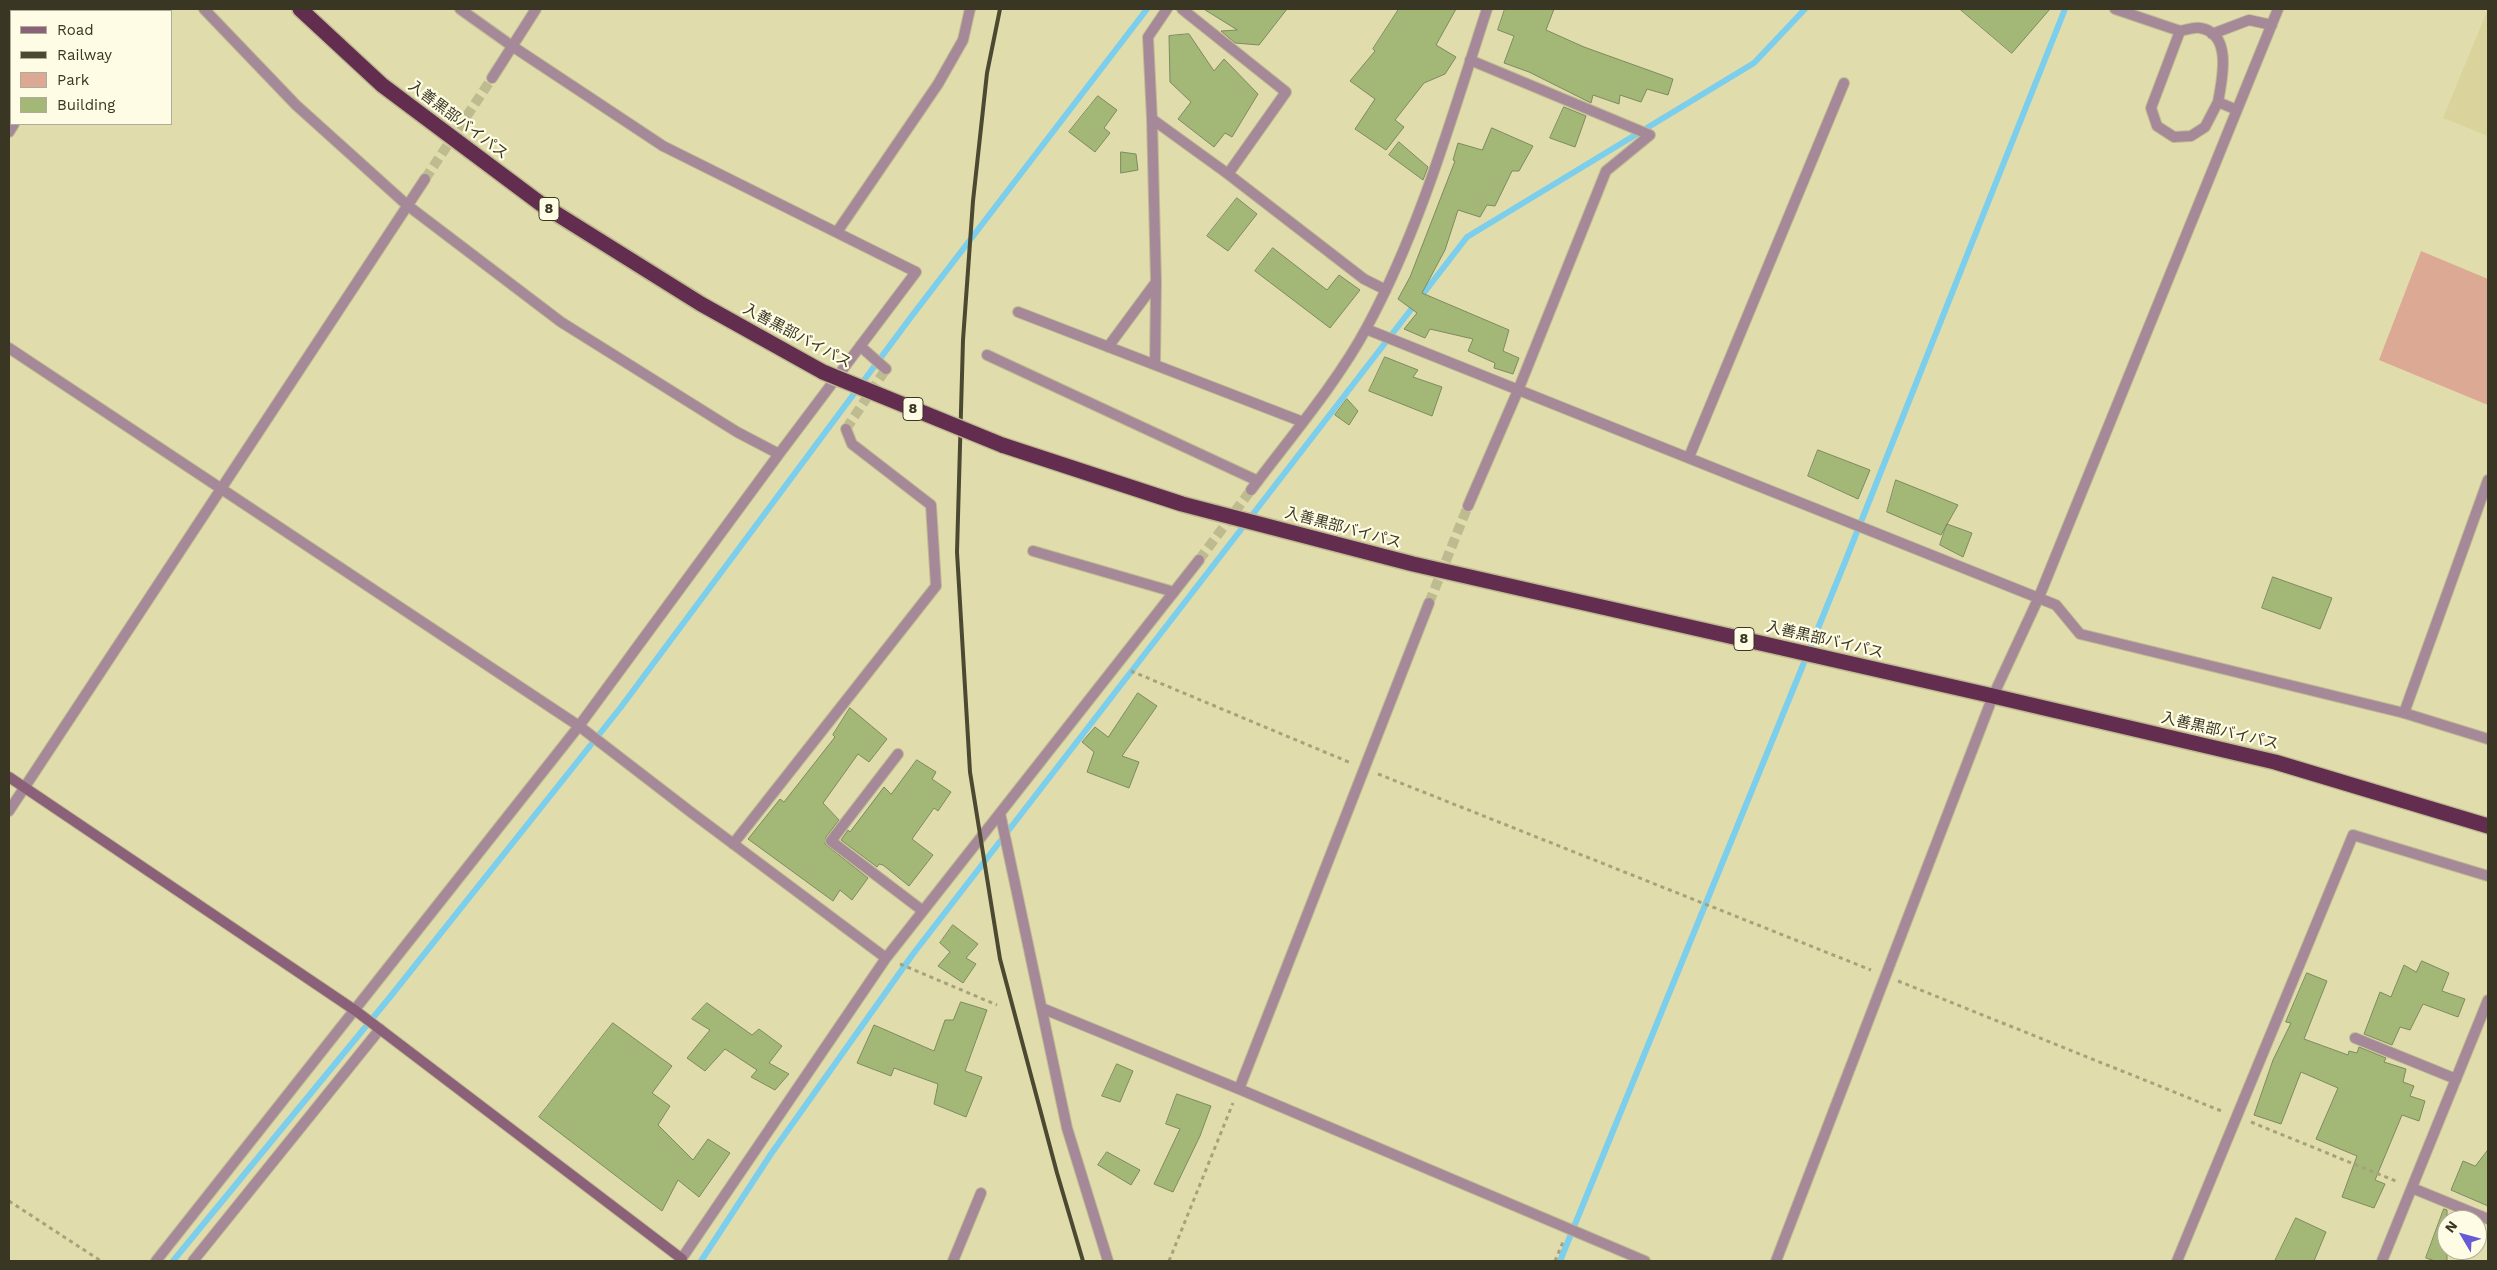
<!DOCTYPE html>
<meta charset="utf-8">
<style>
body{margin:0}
#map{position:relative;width:2497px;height:1270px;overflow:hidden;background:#e1dcac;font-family:"Work Sans",sans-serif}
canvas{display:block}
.frame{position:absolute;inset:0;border:10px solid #393723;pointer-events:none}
.legend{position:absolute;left:10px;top:10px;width:162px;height:115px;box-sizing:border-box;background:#fefce4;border:1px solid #afad97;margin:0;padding:6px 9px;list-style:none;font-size:15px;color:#393723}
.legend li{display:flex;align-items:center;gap:10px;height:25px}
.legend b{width:25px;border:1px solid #afad97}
.north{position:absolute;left:2437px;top:1210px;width:50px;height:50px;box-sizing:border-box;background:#fefce4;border:1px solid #afad97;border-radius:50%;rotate:307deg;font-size:14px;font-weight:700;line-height:20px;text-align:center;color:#393723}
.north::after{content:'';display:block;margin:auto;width:18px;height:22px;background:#675bd5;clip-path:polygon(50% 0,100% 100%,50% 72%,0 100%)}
</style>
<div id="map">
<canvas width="2497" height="1270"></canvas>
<div class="frame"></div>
<ul class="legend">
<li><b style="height:6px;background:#8a6179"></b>Road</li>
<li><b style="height:6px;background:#4c4932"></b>Railway</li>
<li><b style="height:14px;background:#dca994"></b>Park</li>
<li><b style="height:14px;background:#a3b876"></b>Building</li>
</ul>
<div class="north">N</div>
</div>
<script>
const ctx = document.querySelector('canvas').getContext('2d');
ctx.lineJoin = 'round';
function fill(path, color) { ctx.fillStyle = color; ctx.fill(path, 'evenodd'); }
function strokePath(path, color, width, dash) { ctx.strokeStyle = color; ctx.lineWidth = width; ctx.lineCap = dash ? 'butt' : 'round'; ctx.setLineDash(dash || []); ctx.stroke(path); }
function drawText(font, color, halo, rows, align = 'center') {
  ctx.font = font + ' "Work Sans","Noto Sans JP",sans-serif'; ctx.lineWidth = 4.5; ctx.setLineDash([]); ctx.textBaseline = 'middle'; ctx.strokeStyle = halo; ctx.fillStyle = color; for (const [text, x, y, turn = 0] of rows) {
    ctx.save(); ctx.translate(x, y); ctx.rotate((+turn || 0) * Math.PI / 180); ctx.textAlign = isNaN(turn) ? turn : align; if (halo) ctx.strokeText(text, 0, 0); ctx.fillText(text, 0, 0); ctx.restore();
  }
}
const built = new Path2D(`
 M2488,9V136L2443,118Z`);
const green = new Path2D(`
 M2421,251L2488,279V405L2379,360Z`);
const stream = new Path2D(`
 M173,1261L390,997L621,707L911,317L1147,9
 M701,1261L771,1154L913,954L1467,237L1754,63L1805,9
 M1560,1261L1845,562L2065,9`);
const building = new Path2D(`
 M1204,9H1287L1259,45L1235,43L1221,31L1237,30Z
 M1399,9H1456L1436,45L1456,57L1445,74L1424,83L1395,120L1404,127L1386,150L1355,129L1375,99L1350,81L1375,51L1373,49Z
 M1505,9H1554L1546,30L1584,47L1673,79L1668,95L1647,89L1641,102L1620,95L1619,104L1593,95L1591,103L1529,72L1504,63L1514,36L1498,30Z
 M1960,9H2050L2012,53Z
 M1189,34L1214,71L1224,59L1258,94L1232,137L1225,133L1214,147L1178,119L1191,102L1170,82L1169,36Z
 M1098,96L1117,110L1104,128L1110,133L1095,152L1069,132Z
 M1564,107L1586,116L1575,147L1550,138Z
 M1492,128L1533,146L1519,171H1512L1495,206L1487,205L1480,217L1458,210L1445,250L1422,293L1509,330L1503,351L1519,358L1513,374L1494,368L1495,363L1468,351L1473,339L1430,329L1425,338L1404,329L1417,313L1398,299L1410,277L1455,161L1453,160L1458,143L1482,150Z
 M1399,142L1428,167L1423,180L1389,155Z
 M1121,152L1136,154L1138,170L1121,173Z
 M1237,198L1257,214L1228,251L1207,236Z
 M1273,248L1327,290L1339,275L1360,290L1330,328L1255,271Z
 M1385,357L1418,370L1413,377L1442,387L1432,416L1369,391Z
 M1347,399L1358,411L1349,425L1335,415Z
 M1818,450L1870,470L1858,499L1808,476Z
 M1896,480L1958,505L1941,535L1887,512Z
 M1947,524L1972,533L1963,557L1940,545Z
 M2273,577L2332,598L2320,629L2262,608Z
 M1138,693L1157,706L1122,756L1139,762L1129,788L1087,772L1094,752L1082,742L1095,727L1108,737Z
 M850,708L887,739L869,762L858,754L823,803L839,820L826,837L825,844L868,878L852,900L840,890L833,901L748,839L780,799L784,802L835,737L833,735Z
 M917,760L936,772L932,779L951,792L938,811L934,808L912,839L933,855L909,886L883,865L879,864L877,867L841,840L848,830L850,832L884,787L891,794Z
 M953,925L978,944L966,958L976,964L963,983L938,966L950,952L940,943Z
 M2422,961L2449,973L2442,991L2465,999L2458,1017L2423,1004L2410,1030L2400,1027L2392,1045L2364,1034L2380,992L2391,997L2404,965L2416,972Z
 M2307,973L2327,981L2304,1039L2348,1055L2349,1051L2357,1053L2359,1047L2386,1058L2384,1062L2406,1069L2403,1082L2414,1086L2410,1096L2425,1101L2419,1121L2402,1115L2375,1180L2385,1184L2374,1208L2342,1197L2357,1156L2316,1139L2338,1088L2301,1072L2281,1124L2254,1115L2273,1060L2291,1023L2286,1022Z
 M961,1002L987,1010L965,1071L982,1077L966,1117L934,1104L938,1084L894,1068L891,1076L857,1063L874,1025L934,1051L945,1020H953Z
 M707,1003L752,1035L759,1029L782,1046L769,1063L789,1074L775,1090L751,1077L757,1070L725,1049L705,1071L687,1058L710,1030L692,1019Z
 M613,1023L672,1066L652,1093L670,1106L658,1125L693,1160L708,1139L730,1153L699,1197L678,1180L662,1211L539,1117Z
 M1117,1064L1133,1071L1120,1102L1102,1096Z
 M1177,1094L1211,1106L1200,1136L1173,1192L1154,1184L1180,1129L1166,1124Z
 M2488,1150V1206L2451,1190L2463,1161L2475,1166Z
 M1107,1152L1140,1170L1131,1185L1098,1165Z
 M2444,1209L2447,1210V1261H2435L2426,1258Z
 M2296,1218L2326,1232L2314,1261H2275Z`);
const streetTunnel = new Path2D(`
 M425,179L492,78
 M846,429L886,369
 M1199,560L1251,490
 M1429,603L1468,506`);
const path = new Path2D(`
 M1131,671L1351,763
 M1378,774L1871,970
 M900,964L997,1005
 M1898,981L2224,1112
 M2251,1122L2398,1182
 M9,1201L101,1261
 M1169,1261L1233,1103
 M1555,1261L1563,1242`);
const lane = new Path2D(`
 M2404,713L2488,480
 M2355,1038L2456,1079`);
const street = new Path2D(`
 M204,9L296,105L407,205L561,322L737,432L779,454L916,272L663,146L512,46L460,9
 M1167,9L1148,37L1152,119L1228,174
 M1182,9L1286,92L1228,174L1364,279L1386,290
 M2115,9L2180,31L2151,108L2157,126L2174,137L2191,136L2205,127L2218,102L2237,110
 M88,11L89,9
 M2180,31C2186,30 2194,27 2200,28C2233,33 2222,80 2218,102
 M2212,34L2249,20L2272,25
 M492,78L536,9
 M9,132L14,124
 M837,232L938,84L963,40L970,9
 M1018,312L1303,422
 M1366,329L2056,605L2080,634L2404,713L2488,739
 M860,346L886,369
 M1108,347L1156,282L1152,119
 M9,348L579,726L692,813L886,958
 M987,355L1258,481
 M1155,365L1156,282
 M1689,457L1844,83
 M1251,490C1289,439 1337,383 1367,327C1421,227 1452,116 1487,9
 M1468,506L1519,388L1606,171L1650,135L1470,60
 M1033,551L1174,592
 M898,754L831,841L923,911
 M9,811L425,179
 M1000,813L1067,1128L1108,1261
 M733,844L936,586L931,505L852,444L846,429
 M1044,1009L1239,1089L1645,1261
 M1239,1089L1429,603
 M2412,1188L2488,1219
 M156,1261L579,726L779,454
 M193,1261L380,1029
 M680,1261L886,958L1199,560
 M953,1261L981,1193
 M1776,1261L1993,696L2039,597L2278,9
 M2177,1261L2353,835L2488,876
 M2382,1261L2488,1000`);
const secondary = new Path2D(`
 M9,777L356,1011L682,1259`);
const highway = new Path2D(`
 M300,9L382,85L541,204L701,304L823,372
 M1002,445L1182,504L1413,564L1993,696L2275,762L2488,826`);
const rail = new Path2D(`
 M1000,9L987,73L973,201L963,340L957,552L970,772L1000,959L1057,1173L1083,1261`);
const highwayBridge = new Path2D(`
 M823,372L1002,445`);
const shields = [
 [549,209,20],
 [913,409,20],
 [1744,639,20]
];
const shieldNames = [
 ["8",549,209],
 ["8",913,409],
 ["8",1744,639]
];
const streetNames = [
 ["入善黒部バイパス",458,120,37],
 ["入善黒部バイパス",797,336,28],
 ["入善黒部バイパス",1343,528,15],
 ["入善黒部バイパス",1825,640,13],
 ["入善黒部バイパス",2220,731,13]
];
fill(built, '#dad49c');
fill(green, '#dca994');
strokePath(stream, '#7bceec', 6);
fill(building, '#a3b876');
strokePath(building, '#7c8a5f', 1);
strokePath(streetTunnel, '#bfbb91', 10, [10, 5]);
strokePath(lane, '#bfbb91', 12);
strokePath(street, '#bfbb91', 12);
strokePath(secondary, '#bfbb91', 12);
strokePath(highway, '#bfbb91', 18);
strokePath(path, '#a6a27c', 3, [4, 4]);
strokePath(lane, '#a58999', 10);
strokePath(street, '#a58999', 10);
strokePath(secondary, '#8a6179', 10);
strokePath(highway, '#632d50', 15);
strokePath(rail, '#4c4932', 4);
strokePath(highwayBridge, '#bfbb91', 18, []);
strokePath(highwayBridge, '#632d50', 15);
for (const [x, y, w] of shields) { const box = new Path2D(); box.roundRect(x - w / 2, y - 11.5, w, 23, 4); ctx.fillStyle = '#fefce4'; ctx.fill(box); strokePath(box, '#393723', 1); }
drawText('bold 14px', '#393723', null, shieldNames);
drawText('15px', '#393723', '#fefce4', streetNames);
</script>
